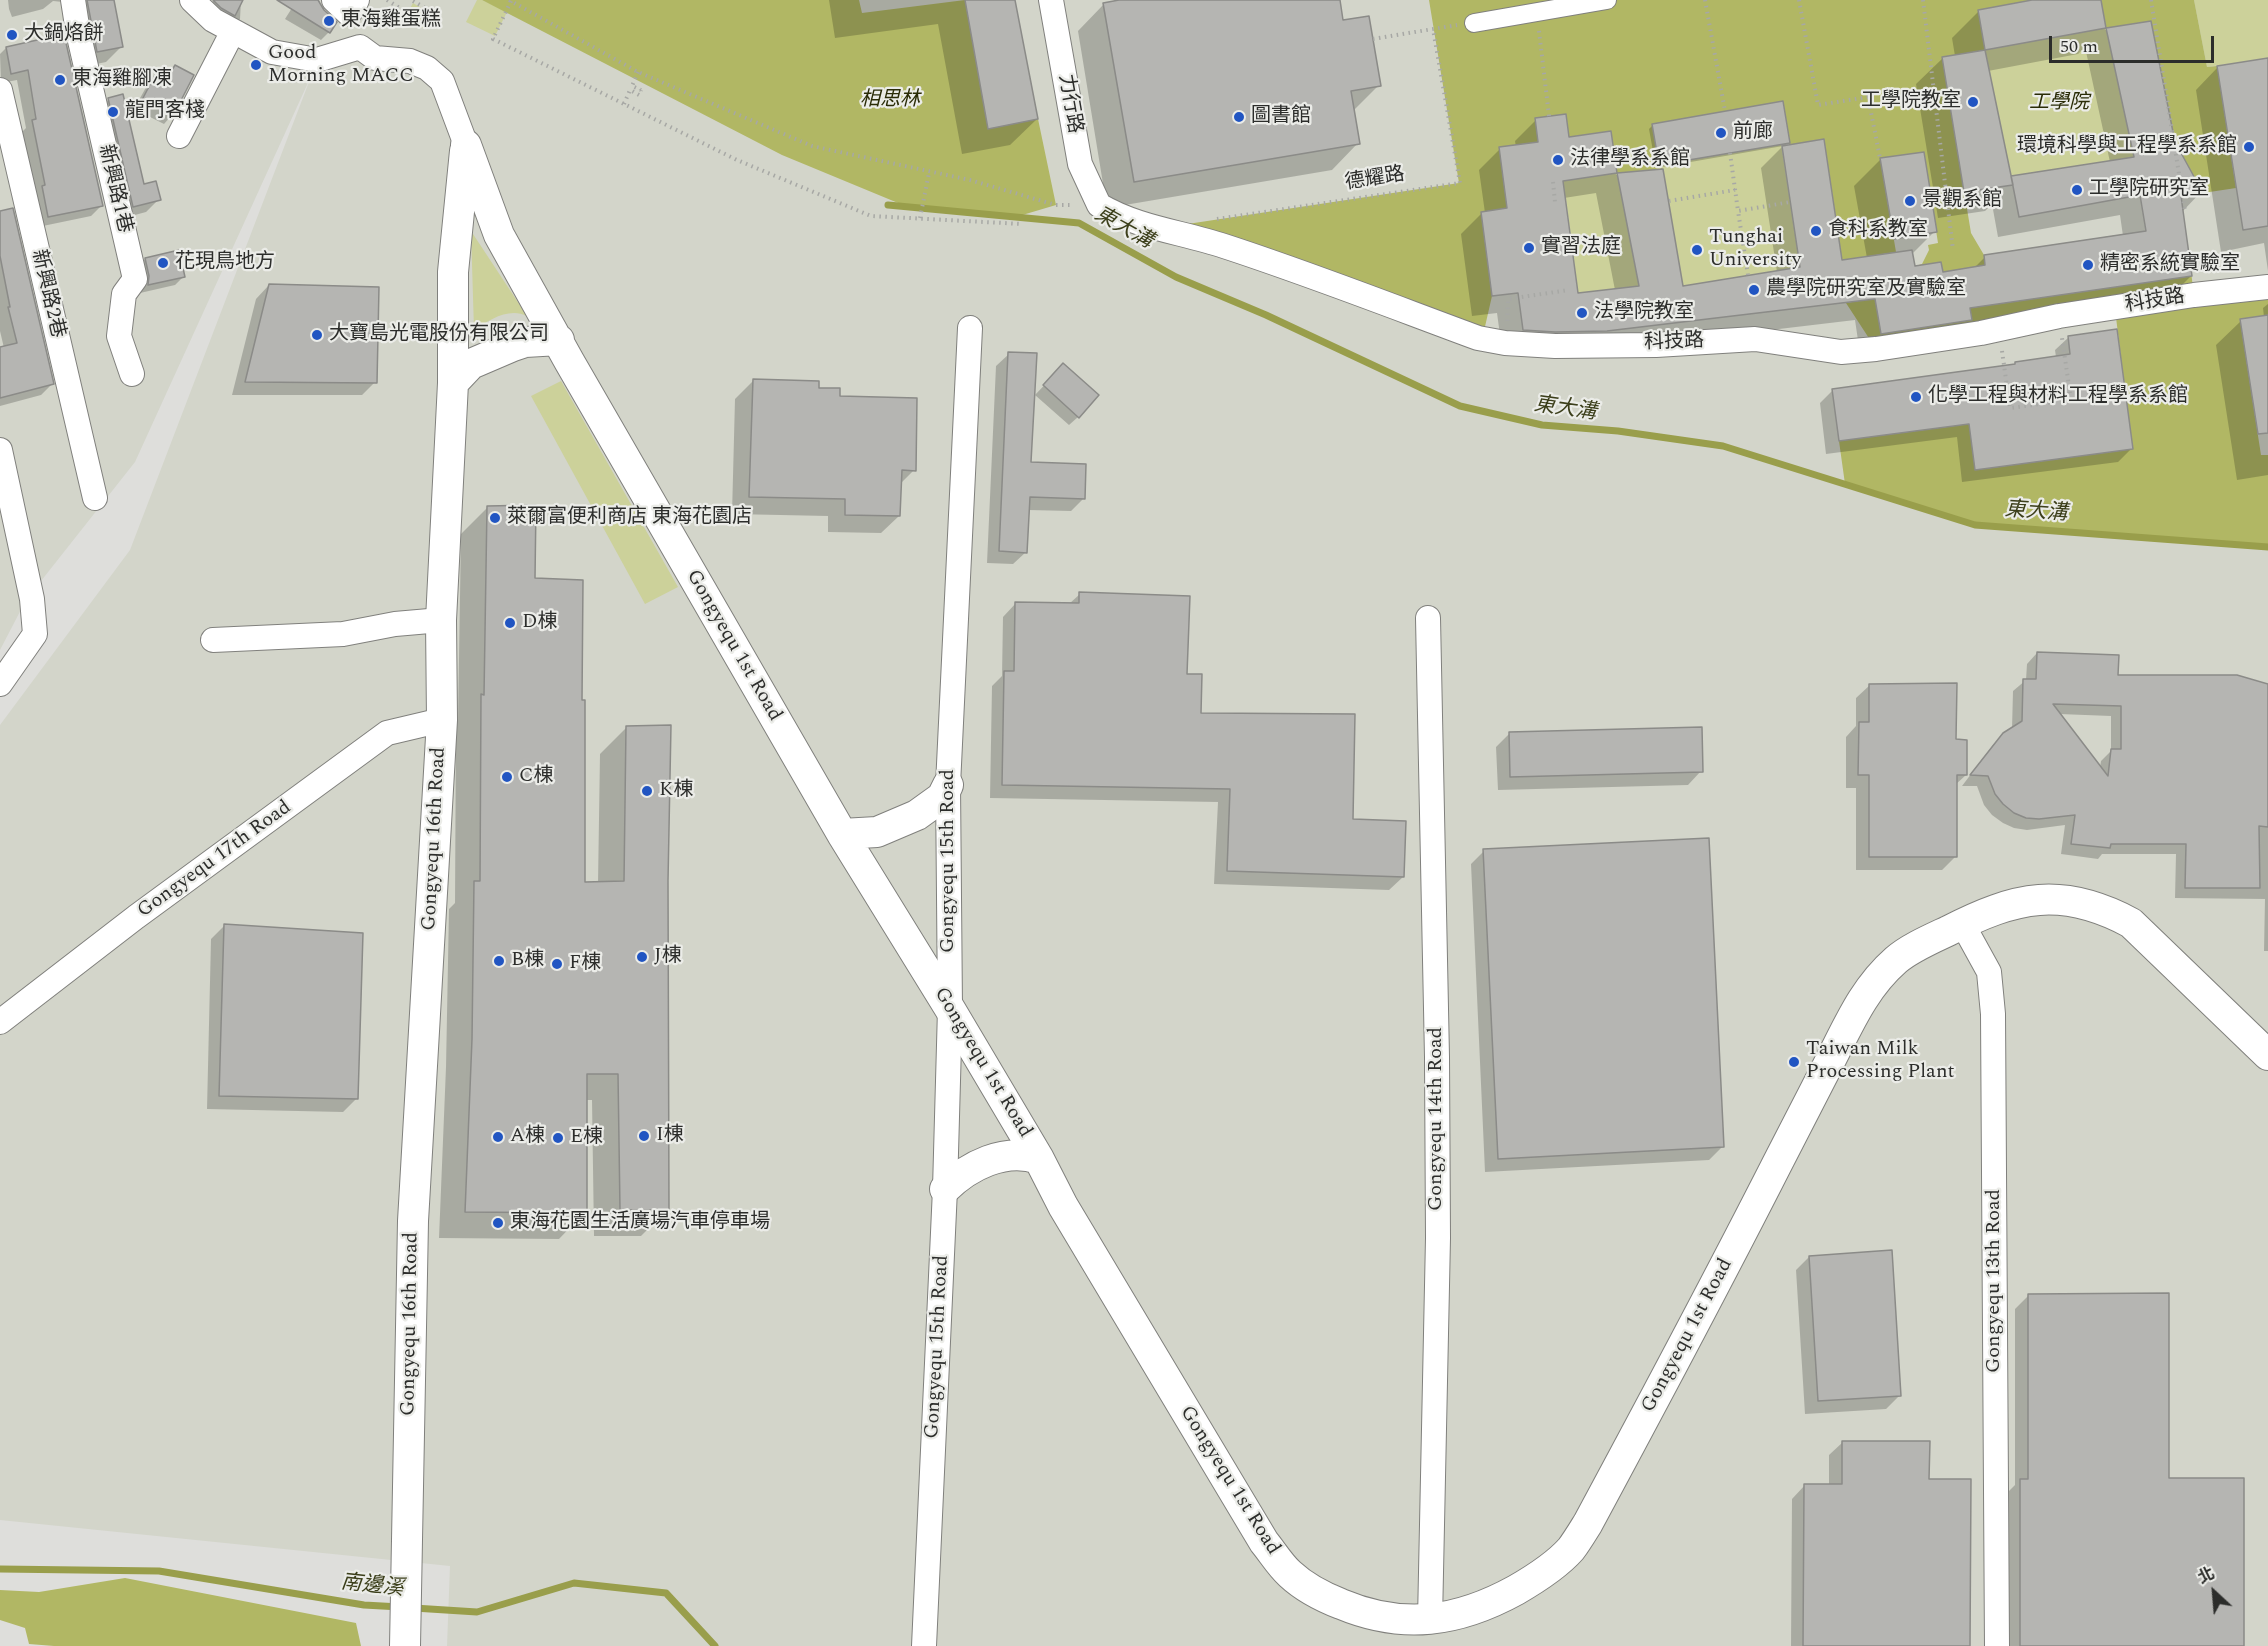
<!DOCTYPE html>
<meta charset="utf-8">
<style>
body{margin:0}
#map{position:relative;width:2268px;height:1646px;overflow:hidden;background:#dededb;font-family:Spectral,"Noto Sans TC",serif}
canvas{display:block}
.north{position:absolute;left:2184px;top:1562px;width:60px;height:60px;-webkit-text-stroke:4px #ebece8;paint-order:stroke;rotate:334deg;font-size:16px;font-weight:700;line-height:24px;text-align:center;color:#2c2d2b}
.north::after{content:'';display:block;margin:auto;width:21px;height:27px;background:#2c2d2b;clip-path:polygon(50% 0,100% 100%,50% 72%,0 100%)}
.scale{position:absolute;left:2049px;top:36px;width:165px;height:27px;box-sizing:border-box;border:3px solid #2c2d2b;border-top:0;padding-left:8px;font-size:18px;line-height:21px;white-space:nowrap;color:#2c2d2b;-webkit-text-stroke:4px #ebece8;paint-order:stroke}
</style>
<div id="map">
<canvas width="2268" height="1646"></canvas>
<div class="north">北</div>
<div class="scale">50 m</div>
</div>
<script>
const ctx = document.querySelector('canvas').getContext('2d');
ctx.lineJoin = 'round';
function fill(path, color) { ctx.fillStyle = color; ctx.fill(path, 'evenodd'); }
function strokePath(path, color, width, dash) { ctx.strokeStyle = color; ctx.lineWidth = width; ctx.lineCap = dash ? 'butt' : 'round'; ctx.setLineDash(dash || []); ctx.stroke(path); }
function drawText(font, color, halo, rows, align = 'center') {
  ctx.font = font + ' Spectral,"Noto Sans TC",serif'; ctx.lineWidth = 4.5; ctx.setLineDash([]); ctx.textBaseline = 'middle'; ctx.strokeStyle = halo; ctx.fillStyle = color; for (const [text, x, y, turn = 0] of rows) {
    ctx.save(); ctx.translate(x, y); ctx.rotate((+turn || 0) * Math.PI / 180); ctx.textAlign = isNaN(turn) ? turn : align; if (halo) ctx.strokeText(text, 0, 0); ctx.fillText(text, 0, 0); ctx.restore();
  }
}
const built = new Path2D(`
 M0,0H2268V1646H447L450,1566L0,1520V725L130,550L312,74L135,462L26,600L0,650Z`);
const green = new Path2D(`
 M477,0H482L507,12L495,36L466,22Z
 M2194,0H2268V58L2207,67Z
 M413,3L433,15L423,28L405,18Z
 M2106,28L2134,157L2011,176L1985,50Z
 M1781,144L1800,267L1683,286L1663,169L1659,165Z
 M1617,173L1639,286L1570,294L1577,284L1566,200L1508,208L1505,188Z
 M471,231L527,316C509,307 489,320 474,330Z
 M561,381L678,587L645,604L531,396Z`);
const forest = new Path2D(`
 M482,0H859L862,13L965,0L988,128L1038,119L1056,205L1019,216L915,210L782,155Z
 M1429,0H2032L1978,10L1985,50L1942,57L1971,233L1984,255L2185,225L2194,295L2268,287V315L2240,320L2261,455H2268V547L1975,525L1845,484L1839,441L1969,424L1976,470L2132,449L2115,309L1876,349L1846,303L1920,291L1916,266L1922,264L1929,250L1928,245L1938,243L1924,153L1880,158L1896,252L1842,260L1824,139L1789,145L1783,102L1653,124L1659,165L1663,169L1617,173L1611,131L1569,137L1566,114L1536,118L1538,142L1508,208L1481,212L1492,296L1481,344L1141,231L1459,183Z
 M2101,0H2194L2207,67L2217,66L2236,188L2203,193L2106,28Z
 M125,1578L356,1623L361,1646H54L29,1644L25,1628L0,1620V1590L39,1592Z`);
const shadow = new Path2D(`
 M8,0H114L122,46L106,62L82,67L63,2L53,1L43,9L12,17L9,9Z
 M218,0H241L240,19L232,27L205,9L213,1Z
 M297,0H319L329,32L321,40L285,19Z
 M829,0H1013L1037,119L1010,145L962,154L938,24L835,38Z
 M1128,0H1339L1342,22L1379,85L1353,111L1358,143L1332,170L1107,208L1078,31L1104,4Z
 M2040,0H2100L2105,30L2150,23L2173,142L2201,192L2182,212L2191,276L2170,297L1860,354L1855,320L1585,352L1502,350L1497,313L1472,316L1461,234L1482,213H1485L1479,170L1500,149L1516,147L1515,141L1536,120L1568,138L1610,133L1616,175L1662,170L1682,288L1777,272L1761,168L1783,146L1656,168L1649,129L1653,125L1788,142L1784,147L1841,261L1867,258L1854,186L1881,159L1935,231L1912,254L1914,267L1942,274L1973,269L1985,257L2123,236L2120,215L1998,237L1992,204L1985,211L1938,218L1916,84L1943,58L1955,56L1952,38L1979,11ZM2085,47L2110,162L2010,179L1988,71L2078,54ZM1596,193L1615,290L1577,295L1564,198Z
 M63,36L102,205L91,216L38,227L22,132L26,128L17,80L1,83L0,54L6,48Z
 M2268,59V271L2264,243L2221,252L2196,90L2218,67Z
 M175,67L172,115L164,124L134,109L149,82L157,73L165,77Z
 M109,99L143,186L159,199L146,212L120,219L96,112Z
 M0,212L52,384L41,395L0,406V349L4,348L0,331Z
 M145,259L184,276L175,285L140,293L141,286L137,268Z
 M269,285L375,382L362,395H232L256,299Z
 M2268,304V475L2237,480L2216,345L2241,321L2264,317L2263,308Z
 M2069,337L2131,449L2118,462L1962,482L1957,437L1826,454L1820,403L1833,390L2013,366L2016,363L2056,357L2055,350Z
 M1009,354L1030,464L1083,499L1071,511L1028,510L1026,552L1013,564L987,563L996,366Z
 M1055,374L1078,417L1069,425L1035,395Z
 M753,381L818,389L838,398L914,470L900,484L899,516L881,533L828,532V516L732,514L735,399Z
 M488,507L534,580L580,701L583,883H598L600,754L627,727L666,881L668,1209L641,1236H594L592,1100H585V1212L559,1239L439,1238L446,1067L449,909L455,903L456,722L458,720L461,534Z
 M1080,594L1186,675L1199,714L1351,820L1403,877L1389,890L1214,884L1218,802L990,798L992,686L1002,676L1003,617L1016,603L1069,604Z
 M2037,653L2117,676L2268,686V951H2264L2265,899L2175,898L2176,854H2102L2098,859L2061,854L2065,825L2027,830L2014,828L2003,823L1992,815L1984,805L1977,786H1962L1993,745L2012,729L2013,691L2026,680L2027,664ZM2059,714L2111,716V751L2101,761L2100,768Z
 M1870,685L1955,741L1966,775L1955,785V857L1942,870H1856V788H1846V737L1856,726V698Z
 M1510,733L1701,771L1688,785L1498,790L1496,747Z
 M1484,851L1722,1147L1709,1160L1485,1172L1471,864Z
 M224,926L357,1098L343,1112L207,1109L211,939Z
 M1809,1257L1899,1396L1886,1409L1805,1414L1796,1270Z
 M2028,1296L2167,1479L2242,1646H2007V1493L2015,1485V1309Z
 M1843,1442L1928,1480L1968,1646H1791L1792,1499L1805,1485H1829V1455Z`);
const stream = new Path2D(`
 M888,205L1079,223L1176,277L1266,315L1460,406L1542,425L1618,431L1723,446L1975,525L2268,547
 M0,1569L159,1571L364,1605L400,1607
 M414,1608L477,1612L574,1583L666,1593L715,1646`);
const building = new Path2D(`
 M87,0H114L123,47L97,52Z
 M213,0H243L235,16L221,8Z
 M277,0H318L324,10L337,22L330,33Z
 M965,0H1015L1038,119L988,129Z
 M1119,0H1340L1343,20L1369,16L1381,86L1351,91L1360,144L1134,182L1103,3Z
 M2032,0H2101L2106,28L1985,50L1978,10Z
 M2151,21L2175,142L2203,193L2181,196L2192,276L1970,308L1972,320L1881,334L1875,299L1607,331L1555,332L1523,330L1518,293L1492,296L1481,212L1507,208L1499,147L1538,142L1535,118L1566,114L1569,137L1611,131L1617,173L1663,169L1683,286L1800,267L1782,146L1824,139L1842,260L1912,250L1915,266L1941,262L1943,272L1985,265L1984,255L2146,231L2140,195L2019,217L2011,176L2134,157L2106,28ZM1617,173L1639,286L1578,293L1563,181Z
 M64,34L103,206L48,217L42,186L45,185L32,120L36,119L28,70L11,74L6,47Z
 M1985,50L2013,185L1964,192L1942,57Z
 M2268,58V226L2243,230L2217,66Z
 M175,65L194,75L173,116L142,100L157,71L168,77Z
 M123,94L144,184L156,181L161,200L133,207L108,98Z
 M1783,101L1790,143L1659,165L1652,124Z
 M1924,152L1937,232L1894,239L1880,158Z
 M13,208L54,384L0,398V347L17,343L8,307H10L0,256V211Z
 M179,250L185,277L148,285L149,276L145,258Z
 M269,284L379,287L377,383L245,382Z
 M2268,315V433L2258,434L2240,319Z
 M2117,329L2133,449L1975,470L1969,424L1839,441L1832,389L2015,364V362L2070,354L2068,336Z
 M1008,352L1037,353L1031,462L1086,464L1085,499L1030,497L1027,553L999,551Z
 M1063,363L1099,395L1079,418L1043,385Z
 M753,379L819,381V388H840V396L917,398L916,471L902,470L900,516L845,515V499L749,497Z
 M536,505L535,578L583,580L582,700H585V882L624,881L626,726L671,725L668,881L669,1210H620L618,1074H587V1213L465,1212L472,1039L474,881H480L481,694L484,695L487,506Z
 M1079,592L1190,596L1187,674H1202L1201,713L1355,714L1353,819L1406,821L1404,877L1227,871L1230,789L1002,785L1004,671H1014L1015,602L1079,603Z
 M2037,652L2119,655L2118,675H2237L2268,684V827L2259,826L2260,888H2185L2186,844H2111L2110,848L2071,844L2075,815L2039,819L2026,818L2014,813L2003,804L1995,794L1988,776L1970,775L2003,733L2022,721L2023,679H2036ZM2053,704L2121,706V749H2111L2108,776Z
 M1957,683L1956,739L1967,740V775H1957V857H1869V775H1858L1859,722H1869V684Z
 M1702,727L1703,772L1510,777L1509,732Z
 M1709,838L1724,1147L1498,1159L1483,849Z
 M224,924L363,933L358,1099L219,1096Z
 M1892,1250L1901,1396L1818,1401L1809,1256Z
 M2169,1293V1478H2244V1646H2020V1479H2028V1294Z
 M1842,1441H1930L1929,1479H1971L1970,1646H1803L1804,1484H1842Z`);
const path = new Path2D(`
 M387,0L406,12
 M509,0L638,72L812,146L970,180L1056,205H1074
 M1705,0L1725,111
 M1799,0L1818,105L1868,97L1880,158
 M1923,0L1953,250
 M2151,0L2185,211
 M413,1L437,15
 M511,1L493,39L737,160L871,216L1022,224
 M1539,31L1549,116
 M1373,39L1457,25
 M638,72L632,86L641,90
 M624,104L630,90L639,95L641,90
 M1730,153L1738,211
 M1553,182L1555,202
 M1669,201L1735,190
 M920,218L929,173
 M1217,219L1460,183L1433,29
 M1748,275L1738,211L1790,202
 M1507,321L1508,299L1569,290
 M2002,351L2010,408L2071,400L2062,338`);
const pedestrian = new Path2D(`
 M1474,23L1607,0`);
const minor = new Path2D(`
 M73,0L78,32L135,279L124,294L119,336L132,374
 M192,0L213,20L272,52L317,60L360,47L375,58L410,61L427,68L442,81L466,145
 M334,0L349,14L357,0
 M1051,0L1080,164L1099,205C1138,228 1182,232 1224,246C1310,274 1394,307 1478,338L1505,343L1555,346L1656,345L1755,339L1841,352L1876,349L1981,333L2059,316L2194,295L2268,287
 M0,90L95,498
 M179,136L233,31
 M0,450L32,599L35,634L0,684
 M1428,618L1437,1057L1438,1238L1430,1620
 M213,640L343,634L395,624L441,620
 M1962,923L1989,972L1993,1014L1997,1646
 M0,1022L136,917L387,733L442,720
 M924,1646L945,1189L950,1009L948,785L970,328`);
const tertiary = new Path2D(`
 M466,145L499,235L569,361L842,834L950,1009L1039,1159L1063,1206L1264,1542C1273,1553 1280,1565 1290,1574C1305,1588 1323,1597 1341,1604C1403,1630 1458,1622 1516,1590C1535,1579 1556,1566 1571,1549C1577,1541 1583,1531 1588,1523C1652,1404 1715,1286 1776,1166C1794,1131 1812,1096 1830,1061C1849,1024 1864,988 1896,960C1910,948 1931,939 1948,931C2016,896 2062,886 2131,923L2268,1055
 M453,383L471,364L513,346L525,342L559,340
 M842,834L877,832L917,815L942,797L948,785
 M945,1189C968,1166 1005,1147 1039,1159
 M405,1646L413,1221L442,720L441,620L453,383V272L465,151`);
const markers = [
 [329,21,6,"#2155c2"],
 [12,35,6,"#2155c2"],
 [256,65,6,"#2155c2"],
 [60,80,6,"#2155c2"],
 [1973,102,6,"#2155c2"],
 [113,112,6,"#2155c2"],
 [1239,117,6,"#2155c2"],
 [1721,133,6,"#2155c2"],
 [2249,147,6,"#2155c2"],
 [1558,160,6,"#2155c2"],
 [2077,190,6,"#2155c2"],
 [1910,201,6,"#2155c2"],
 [1816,231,6,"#2155c2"],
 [1529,248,6,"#2155c2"],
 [1697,250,6,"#2155c2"],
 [163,263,6,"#2155c2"],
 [2088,265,6,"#2155c2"],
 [1754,290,6,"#2155c2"],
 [1582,313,6,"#2155c2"],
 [317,335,6,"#2155c2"],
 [1916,397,6,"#2155c2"],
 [495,518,6,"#2155c2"],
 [510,623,6,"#2155c2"],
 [507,777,6,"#2155c2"],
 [647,791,6,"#2155c2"],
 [642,957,6,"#2155c2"],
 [499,961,6,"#2155c2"],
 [557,964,6,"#2155c2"],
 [1794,1062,6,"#2155c2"],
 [644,1136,6,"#2155c2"],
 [498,1137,6,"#2155c2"],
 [558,1138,6,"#2155c2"],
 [498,1223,6,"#2155c2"]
];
const poiNames = [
 ["東海雞蛋糕",341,21],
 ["大鍋烙餅",24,35],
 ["Good",268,54],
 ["Morning MACC",268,77],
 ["東海雞腳凍",72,80],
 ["工學院教室",1961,102,"right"],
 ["龍門客棧",125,112],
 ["圖書館",1251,117],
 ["前廊",1733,133],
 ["環境科學與工程學系系館",2237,147,"right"],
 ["法律學系系館",1570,160],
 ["工學院研究室",2089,190],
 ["景觀系館",1922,201],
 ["食科系教室",1828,231],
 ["Tunghai",1709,238],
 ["University",1709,261],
 ["實習法庭",1541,248],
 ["花現鳥地方",175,263],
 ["精密系統實驗室",2100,265],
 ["農學院研究室及實驗室",1766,290],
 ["法學院教室",1594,313],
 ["大寶島光電股份有限公司",329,335],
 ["化學工程與材料工程學系系館",1928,397],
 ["萊爾富便利商店 東海花園店",507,518],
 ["D棟",522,623],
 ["C棟",519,777],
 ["K棟",659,791],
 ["J棟",654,957],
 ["B棟",511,961],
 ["F棟",569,964],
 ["Taiwan Milk",1806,1050],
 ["Processing Plant",1806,1073],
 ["I棟",656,1136],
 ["A棟",510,1137],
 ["E棟",570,1138],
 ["東海花園生活廣場汽車停車場",510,1223]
];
const parkNames = [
 ["相思林",890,101],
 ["工學院",2059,104]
];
const streetNames = [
 ["力行路",1069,104,80],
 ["德耀路",1375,180,-9],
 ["新興路1巷",114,189,77],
 ["新興路2巷",47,294,77],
 ["科技路",2155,302,-9],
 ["科技路",1674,343,-2],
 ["Gongyequ 1st Road",733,646,60],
 ["Gongyequ 16th Road",435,839,-87],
 ["Gongyequ 17th Road",215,860,-36],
 ["Gongyequ 15th Road",949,861,-90],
 ["Gongyequ 1st Road",982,1063,59],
 ["Gongyequ 14th Road",1437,1119,-90],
 ["Gongyequ 13th Road",1995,1281,-90],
 ["Gongyequ 16th Road",411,1324,-89],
 ["Gongyequ 1st Road",1688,1336,-62],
 ["Gongyequ 15th Road",938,1347,-87],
 ["Gongyequ 1st Road",1229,1481,58]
];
const waterNames = [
 ["東大溝",1123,229,29],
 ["東大溝",1565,410,8],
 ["東大溝",2036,513,4],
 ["南邊溪",372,1587,6]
];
fill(built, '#d3d5ca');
fill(green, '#ccd19a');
fill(forest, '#b1b764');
fill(shadow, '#0003');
strokePath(stream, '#999e4b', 7);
fill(building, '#b5b5b2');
strokePath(building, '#8b8b88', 1.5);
strokePath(pedestrian, '#80807d', 20);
strokePath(minor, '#80807d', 26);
strokePath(tertiary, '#80807d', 32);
strokePath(path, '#a7a8a5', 4, [1.5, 4.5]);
strokePath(pedestrian, '#fff', 18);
strokePath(minor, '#fff', 24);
strokePath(tertiary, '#fff', 30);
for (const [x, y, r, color] of markers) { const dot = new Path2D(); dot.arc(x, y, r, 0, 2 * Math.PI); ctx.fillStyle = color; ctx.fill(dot); strokePath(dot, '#ebece8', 2); }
drawText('20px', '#2c2d2b', '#ebece8', poiNames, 'left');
drawText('italic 20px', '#2a2c07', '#ebece8', parkNames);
drawText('20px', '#2c2d2b', '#ebece8', streetNames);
drawText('italic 21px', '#3c3f1b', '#ebece8', waterNames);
</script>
